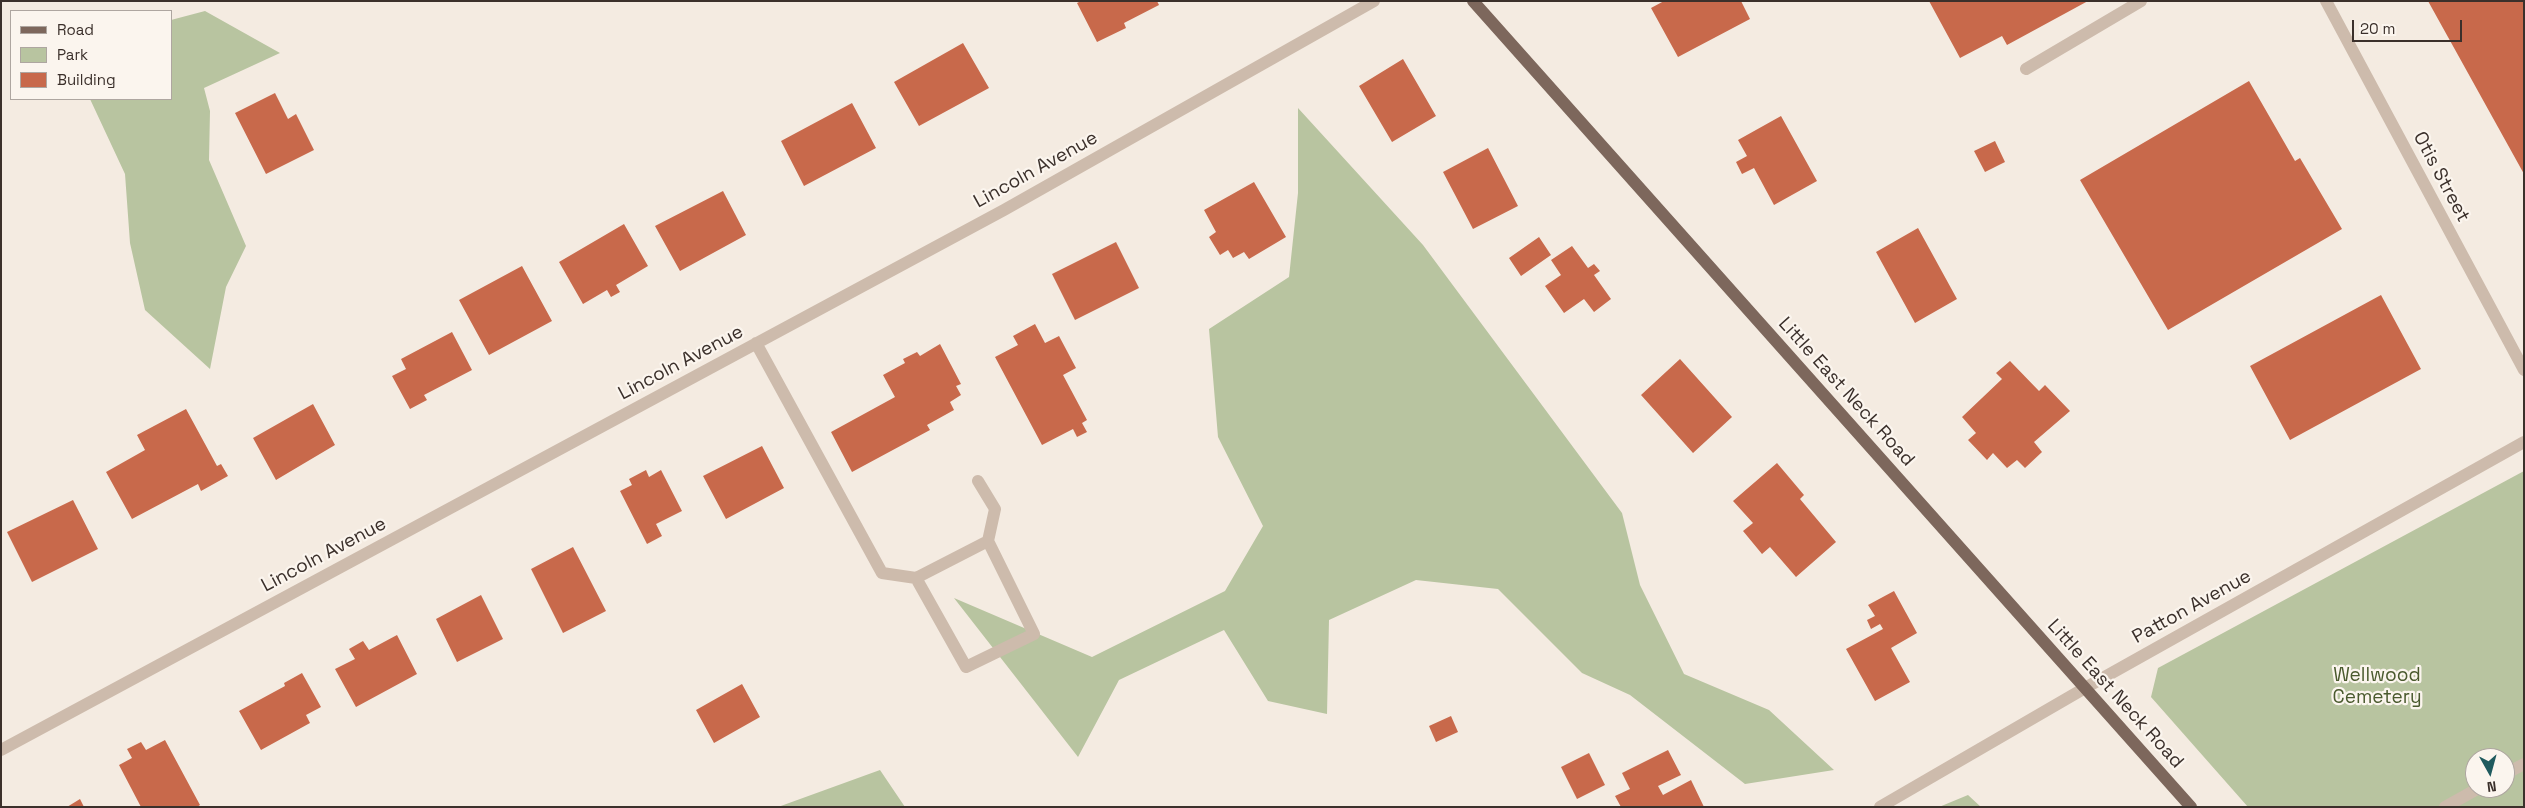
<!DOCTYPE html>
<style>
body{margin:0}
#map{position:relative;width:2525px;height:808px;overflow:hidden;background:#f4ebe1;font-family:"Space Grotesk",sans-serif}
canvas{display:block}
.frame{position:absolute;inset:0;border:2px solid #3b302b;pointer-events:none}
.legend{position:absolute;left:10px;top:10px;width:162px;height:90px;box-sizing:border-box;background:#fbf5ee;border:1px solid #aea6a0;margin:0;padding:6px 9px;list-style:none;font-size:15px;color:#3b302b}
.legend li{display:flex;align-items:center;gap:10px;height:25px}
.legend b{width:25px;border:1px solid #aea6a0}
.north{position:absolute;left:2465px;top:748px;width:50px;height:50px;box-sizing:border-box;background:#fbf5ee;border:1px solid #aea6a0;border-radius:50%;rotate:173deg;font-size:14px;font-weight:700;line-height:20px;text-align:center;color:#3b302b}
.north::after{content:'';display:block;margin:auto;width:18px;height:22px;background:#1f5a5e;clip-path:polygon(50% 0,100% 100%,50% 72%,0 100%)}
.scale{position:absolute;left:2352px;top:20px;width:110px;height:22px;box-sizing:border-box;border:2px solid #3b302b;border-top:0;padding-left:6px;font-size:15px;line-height:18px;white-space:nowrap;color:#3b302b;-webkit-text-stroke:4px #fbf5ee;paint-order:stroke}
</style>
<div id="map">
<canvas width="2525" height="808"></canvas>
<div class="frame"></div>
<ul class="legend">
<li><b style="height:6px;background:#7d675c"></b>Road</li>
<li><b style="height:14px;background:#b8c4a0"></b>Park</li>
<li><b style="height:14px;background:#c8694b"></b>Building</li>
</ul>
<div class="north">N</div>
<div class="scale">20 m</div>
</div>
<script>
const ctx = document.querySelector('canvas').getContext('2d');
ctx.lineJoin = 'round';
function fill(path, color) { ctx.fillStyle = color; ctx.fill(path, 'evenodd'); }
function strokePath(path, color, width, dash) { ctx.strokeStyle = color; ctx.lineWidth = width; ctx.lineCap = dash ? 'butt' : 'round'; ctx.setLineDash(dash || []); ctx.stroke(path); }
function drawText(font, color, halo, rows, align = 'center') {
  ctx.font = font + ' "Space Grotesk",sans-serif'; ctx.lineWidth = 4.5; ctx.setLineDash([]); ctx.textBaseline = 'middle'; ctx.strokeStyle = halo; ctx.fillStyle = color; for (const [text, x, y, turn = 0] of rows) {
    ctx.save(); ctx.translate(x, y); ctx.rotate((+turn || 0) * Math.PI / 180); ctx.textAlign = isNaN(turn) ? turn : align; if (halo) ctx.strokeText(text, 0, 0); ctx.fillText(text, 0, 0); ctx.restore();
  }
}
const green = new Path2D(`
 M205,11L280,53L204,88L210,111L209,160L246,246L226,287L210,369L145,310L130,243L125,174L90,99H171V20Z
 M1298,108L1423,245L1622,513L1640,585L1684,674L1769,710L1834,770L1745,784L1630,695L1582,673L1498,589L1416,580L1329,620L1327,714L1268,701L1224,630L1119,680L1078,757L954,598L1092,657L1225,591L1263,526L1218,437L1209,329L1289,277L1298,193Z
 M2524,471V807H2248L2151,697L2158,668ZM2475,758H2505V788H2475Z
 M880,770L905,807H778Z
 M1968,795L1981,807H1939Z`);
const building = new Path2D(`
 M1081,1H1157L1159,5L1124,23L1126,28L1097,42L1077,3Z
 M1664,1H1741L1750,19L1678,57L1651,8Z
 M1929,1H2088L2007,45L2002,36L1960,58Z
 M2428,1H2524V174Z
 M963,43L989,88L919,126L894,82Z
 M1403,59L1436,116L1392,142L1359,86Z
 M2249,81L2295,161L2300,158L2342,229L2168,330L2080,180Z
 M275,93L288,119L296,114L314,150L266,174L235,113Z
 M852,103L876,148L804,186L781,141Z
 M1781,116L1817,181L1774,205L1754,168L1742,174L1736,162L1747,156L1738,140Z
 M1995,141L2005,162L1985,172L1974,151Z
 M1488,148L1518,206L1473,229L1443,172Z
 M1254,182L1286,237L1249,259L1244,252L1233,258L1228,250L1220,255L1209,237L1216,232L1204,210Z
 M723,191L746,235L680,271L655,226Z
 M624,224L648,266L616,285L620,292L611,297L607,290L583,304L559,262Z
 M1918,228L1957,299L1915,323L1876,252Z
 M1539,237L1551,255L1521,276L1509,258Z
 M1116,242L1139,288L1075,320L1052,274Z
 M1572,246L1588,268L1594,264L1600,271L1594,275L1611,299L1594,312L1584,299L1564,313L1545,286L1561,275L1551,260Z
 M522,266L552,321L489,355L459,300Z
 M2381,295L2421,369L2290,440L2250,366Z
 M1035,324L1045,343L1059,336L1076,368L1063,375L1087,420L1082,423L1087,432L1077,437L1073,429L1042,445L995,357L1018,345L1013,336Z
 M452,332L472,370L424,395L427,400L410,409L392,376L406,369L401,359Z
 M940,344L961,384L956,386L961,395L950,402L954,410L927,425L930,430L852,472L831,432L895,397L883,375L905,363L903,359L917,352L920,356Z
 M1680,359L1732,417L1693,453L1641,395Z
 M2010,361L2039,391L2045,385L2070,411L2034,442L2042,452L2025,468L2017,460L2007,468L1993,453L1987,460L1968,440L1976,433L1962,417L2002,379L1996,373Z
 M313,404L335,445L276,480L253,438Z
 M186,409L217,466L221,464L228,476L201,491L198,484L132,519L106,472L145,450L137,435Z
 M762,446L784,488L726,519L703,476Z
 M1777,463L1804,495L1800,499L1836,542L1796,577L1770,547L1762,554L1743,531L1753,523L1733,501Z
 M646,470L649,477L661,470L682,511L656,524L662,536L647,544L620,491L632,485L629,479Z
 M73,500L98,549L32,582L7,532Z
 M573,547L606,611L563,633L531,569Z
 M1894,591L1917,633L1891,648L1910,682L1875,701L1846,649L1883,629L1880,624L1871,629L1867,620L1875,616L1868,605Z
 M481,595L503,639L457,662L436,619Z
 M397,635L417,674L356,707L335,669L355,659L349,649L363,641L369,650Z
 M302,673L321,707L306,715L310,723L261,750L239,711L285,686L284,683Z
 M742,684L760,717L714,743L696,710Z
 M1451,716L1458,732L1436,742L1429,726Z
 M165,740L200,805L197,807H141L119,765L132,758L127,749L141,742L146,750Z
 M1668,750L1681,775L1658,786L1663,795L1691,780L1704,807H1621L1615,796L1630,789L1622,773Z
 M1589,753L1605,785L1577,799L1561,767Z
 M80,799L84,807H67Z`);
const minor = new Path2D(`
 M2326,1L2524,370
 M2026,69L2141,1
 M756,343L882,573L916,578L988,541L1034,634L966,667L916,578
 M978,481L995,509L988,541
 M1,750L1004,210L1374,1
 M2505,774L2524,764
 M1880,807L2085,688L2524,442
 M2445,807L2479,788`);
const major = new Path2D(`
 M1473,1L2191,807`);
const streetNames = [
 ["Lincoln Avenue",1036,170,-29],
 ["Otis Street",2441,177,62],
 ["Lincoln Avenue",681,363,-28],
 ["Little East Neck Road",1846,392,48],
 ["Lincoln Avenue",324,555,-28],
 ["Patton Avenue",2192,607,-29],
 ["Little East Neck Road",2115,694,48]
];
const parkNames = [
 ["Wellwood",2377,676],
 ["Cemetery",2377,698]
];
fill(green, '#b8c4a0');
fill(building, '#c8694b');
strokePath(minor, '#cdbbac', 12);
strokePath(major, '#7d675c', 12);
drawText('19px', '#3b302b', '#fbf5ee', streetNames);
drawText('19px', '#4a5a2e', '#fbf5ee', parkNames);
</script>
